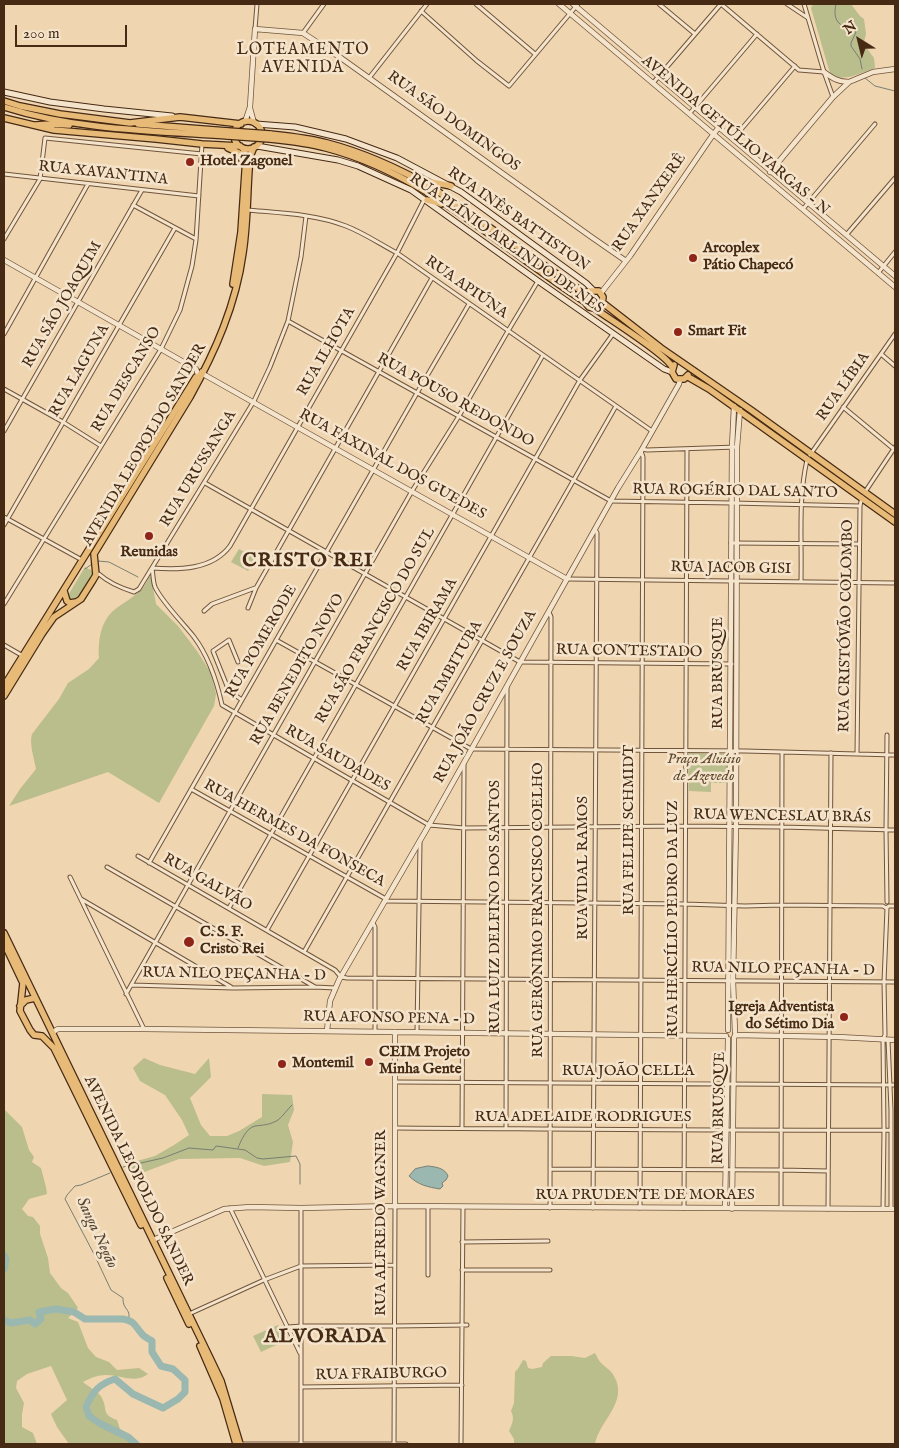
<!DOCTYPE html>
<meta charset="utf-8">
<style>
body{margin:0}
#map{position:relative;width:899px;height:1448px;overflow:hidden;background:#f0d5b1;font-family:"IM FELL English",serif}
canvas{display:block}
.frame{position:absolute;inset:0;border:5px solid #462a14;pointer-events:none}
.north{position:absolute;left:834px;top:15px;width:50px;height:50px;-webkit-text-stroke:4px #f5e4cc;paint-order:stroke;rotate:324deg;font-size:14px;font-weight:700;line-height:20px;text-align:center;color:#462a14}
.north::after{content:'';display:block;margin:auto;width:18px;height:22px;background:#462a14;clip-path:polygon(50% 0,100% 100%,50% 72%,0 100%)}
.scale{position:absolute;left:15px;top:25px;width:112px;height:22px;box-sizing:border-box;border:2px solid #462a14;border-top:0;padding-left:6px;font-size:15px;line-height:18px;white-space:nowrap;color:#462a14;-webkit-text-stroke:4px #f5e4cc;paint-order:stroke}
</style>
<div id="map">
<canvas width="899" height="1448"></canvas>
<div class="frame"></div>
<div class="north">N</div>
<div class="scale">200 m</div>
</div>
<script>
const ctx = document.querySelector('canvas').getContext('2d');
ctx.lineJoin = 'round';
function fill(path, color) { ctx.fillStyle = color; ctx.fill(path, 'evenodd'); }
function strokePath(path, color, width, dash) { ctx.strokeStyle = color; ctx.lineWidth = width; ctx.lineCap = dash ? 'butt' : 'round'; ctx.setLineDash(dash || []); ctx.stroke(path); }
function drawText(font, color, halo, rows, align = 'center') {
  ctx.font = font + ' "IM FELL English",serif'; ctx.lineWidth = 5; ctx.setLineDash([]); ctx.textBaseline = 'middle'; ctx.strokeStyle = halo; ctx.fillStyle = color; for (const [text, x, y, turn = 0] of rows) {
    ctx.save(); ctx.translate(x, y); ctx.rotate((+turn || 0) * Math.PI / 180); ctx.textAlign = isNaN(turn) ? turn : align; if (halo) ctx.strokeText(text, 0, 0); ctx.fillText(text, 0, 0); ctx.restore();
  }
}
const green = new Path2D(`
 M813,4H851L860,16L864,19L866,34L864,42L866,47L874,58L875,68C861,73 847,81 832,76L829,70L811,8Z
 M239,549L256,558L248,571L231,562Z
 M85,567L91,570L93,573C89,583 82,598 71,600L67,597Z
 M149,577H151L156,604L178,626L197,651L211,673L216,694L214,706L159,803L108,772L9,806L20,789L36,769C34,758 29,743 32,734L59,699L68,683L89,669L99,658C98,642 100,623 113,611C126,600 143,594 149,577Z
 M689,753L727,754V783H711V792L689,791Z
 M144,1058L160,1065L195,1074L209,1058L211,1077L190,1098L201,1125L210,1136H227L239,1131L262,1117V1094L292,1095L294,1110L288,1125L293,1142L290,1162L264,1166L240,1158L179,1159L131,1177L126,1164L155,1156L174,1145L189,1135L182,1120L165,1095L140,1081L133,1068Z
 M4,1109L22,1127L29,1150L34,1157L32,1162L41,1168L46,1187L47,1194L29,1199L22,1209L28,1216L33,1217L40,1226V1234L48,1258L50,1273L61,1288L68,1293L78,1308L68,1318L78,1322L88,1348L96,1357L109,1362L117,1370L139,1368L148,1374C135,1384 121,1375 106,1375C97,1375 91,1378 83,1382C89,1387 99,1392 102,1398C108,1410 101,1414 117,1420L120,1429L131,1435L140,1444H69L57,1427L51,1414L67,1400L51,1366L27,1374L17,1381L16,1388L24,1403L22,1414V1427L33,1433L37,1444H4Z
 M278,1325L285,1341L261,1352L253,1336Z
 M595,1353C597,1356 598,1360 601,1363C606,1368 611,1370 614,1376C629,1402 599,1421 595,1444H514V1439L509,1431C512,1424 515,1419 511,1411L514,1403L515,1372C519,1368 520,1365 523,1360L526,1361L528,1368L532,1369L542,1367L543,1363L551,1356H571L585,1358Z`);
const water = new Path2D(`
 M428,1166C436,1167 445,1168 448,1176L446,1180L442,1183L443,1186L440,1189C428,1187 418,1185 409,1176L415,1169Z`);
const stream = new Path2D(`
 M836,4C834,12 834,23 844,26C849,28 851,27 856,32L851,43V46L860,59L862,69
 M865,78L875,86L895,91
 M98,561L109,562L138,577
 M85,569L92,564
 M238,1148C241,1141 246,1128 255,1126C263,1125 270,1125 278,1120C283,1116 287,1110 292,1105
 M123,1167L163,1158L189,1148L213,1150L216,1146L245,1150L257,1158L263,1159L296,1156L300,1164V1184
 M110,1173L81,1185L75,1186L67,1195L65,1199L94,1254L111,1290L123,1298C123,1300 123,1302 124,1305C127,1311 131,1312 128,1320`);
const river = new Path2D(`
 M4,1255L6,1260L4,1269
 M4,1320L11,1323L30,1320L35,1324L41,1319L39,1312L56,1309L74,1312L85,1319H123C135,1321 135,1326 142,1334C144,1337 149,1339 152,1341V1352L161,1366L173,1369L185,1380V1392L178,1399L163,1408L133,1394L115,1379C99,1384 93,1391 86,1407L89,1416L99,1423L128,1437L136,1444`);
const minor = new Path2D(`
 M476,4L535,54
 M659,4L695,34
 M721,4L799,70L824,72
 M787,4L808,18
 M804,4L824,72L833,97
 M421,11L477,61L509,86L578,4
 M255,29L257,4
 M303,33L324,4
 M369,78L427,4
 M653,83L721,4
 M690,113L757,34
 M733,139L795,66
 M4,174L199,196
 M133,205L196,239
 M803,209L875,124
 M247,210C280,213 315,214 346,226C364,233 380,244 397,253L652,431
 M847,234L895,178
 M4,239L40,179L45,138L202,154
 M878,273L895,252
 M288,321L611,501L732,503L860,506
 M4,334L88,184
 M881,354L895,366
 M4,389L63,422L101,446
 M843,407L895,450
 M4,431L142,190
 M642,449L647,450L737,447
 M810,455L895,334
 M205,483L520,662L732,664
 M865,492L895,447
 M4,517L82,560
 M4,525L175,228
 M731,543L859,544
 M152,568C153,574 153,582 155,587C162,602 183,623 194,637C209,657 217,682 222,705L429,825L464,828L685,826L782,827L895,830
 M152,568C179,570 212,570 230,546L397,253L424,200
 M97,575L99,574C109,583 121,588 134,592L139,589L254,401L270,367L288,321L301,257L306,216
 M568,579L895,583
 M801,581C802,541 798,499 807,460
 M4,604L161,349L180,310L192,266L196,240L202,144
 M248,608L256,588L432,278
 M204,611L212,604L255,588
 M549,612L551,617L550,1208
 M276,640L471,749L745,751L895,755
 M4,645L23,656
 M238,662L229,640L213,651L229,691L242,700
 M857,754L860,506L862,497
 M191,789L386,899
 M138,856L335,970L341,977L347,978L895,982
 M149,863L417,393L469,304
 M107,867L315,987
 M70,877L144,1029
 M81,899L231,987
 M385,901L685,904L745,906L781,905L883,906L886,908L889,906H895
 M887,902L886,830L887,735
 M229,908L543,355
 M373,923L375,927V1031
 M267,930L580,380L613,334
 M304,952L616,406
 M132,985L233,988L315,987L335,988
 M126,994L412,491L459,416L508,331L538,281
 M417,1032L420,843
 M888,1040L891,1110V1209
 M395,1082L895,1085
 M395,1128C560,1129 726,1131 891,1130
 M462,1128L464,765
 M506,1128L507,687
 M550,1169L781,1170L828,1171
 M230,1208L300,1353
 M301,1208V1443
 M593,1208L597,533L595,529
 M640,1208L643,457L641,451
 M684,1208L687,449
 M781,1208L782,752
 M828,1209L831,753
 M883,1209L884,1130L883,1039L885,1035L884,982L887,908
 M462,1242L548,1241
 M462,1270H550
 M428,1275V1207
 M189,1314L264,1280L301,1266L394,1265
 M288,1327L302,1326H394L467,1325
 M301,1387L462,1385
 M241,1444H406
 M394,1444L395,1206
 M461,1444L463,1207`);
const tertiary = new Path2D(`
 M559,4L895,287
 M573,4L895,276
 M824,72C832,78 838,82 849,82
 M250,108L254,123
 M245,122L250,107L255,29L303,33L341,58L590,236L626,261
 M770,172L833,97L849,82L873,72L895,69
 M4,260L196,369L199,377
 M601,293L630,256L710,139L719,127
 M203,374L567,579
 M728,1030L732,447L734,406
 M327,1031L330,1001L339,980L429,825L618,488L641,451L679,384L680,380
 M53,1032L58,1029H144L726,1036
 M735,1032L733,981L736,826L737,447L740,410
 M735,1035L838,1037L895,1040
 M395,1206V1032
 M725,1208L728,1039
 M732,1209L734,1038L735,1035
 M153,1240L224,1209L250,1207L301,1208L395,1206L895,1209`);
const secondary = new Path2D(`
 M4,92L50,102L104,109L172,116
 M256,124L295,127L346,139L397,158L461,192L586,283L593,290
 M257,146L338,160L358,166L411,190L538,281L664,369L672,372`);
const primary = new Path2D(`
 M4,107C76,130 153,131 228,136
 M138,124L228,131
 M36,125L51,124L69,125
 M270,134C289,136 309,138 327,143C365,153 400,169 433,188L577,288L587,293
 M270,139C289,141 308,143 326,148C426,174 501,248 585,302L589,307L594,308C609,319 666,354 672,367
 M426,181L451,186
 M427,200L436,202L441,204
 M586,296L590,291H599L603,297L602,304
 M603,303L661,348L751,410L895,514
 M674,365L672,372L676,379H684L688,375
 M687,377L690,378L709,389L895,522`);
const trunk = new Path2D(`
 M4,101L20,106L60,114L130,123L180,117L241,124
 M4,118L54,130L156,139L202,144L240,146
 M234 135a14 14 0 1 1 28 0a14 14 0 1 1-28 0Z
 M228,148L239,153L244,165
 M233,284L241,232L246,157L243,148
 M64,591L67,601L70,603L76,602
 M4,686L196,377H199L202,372
 M4,696L42,634L54,617L81,599L93,580L96,575L94,554L190,397C215,352 236,305 243,253C248,221 247,189 250,157L254,147
 M4,933L211,1360L221,1381L240,1444
 M4,943L23,983L20,1011L30,1030L34,1035L42,1036L54,1048L141,1225
 M20,1006L26,1000L35,998
 M167,1278L189,1324
 M200,1346L223,1399L236,1444`);
const primaryBridge = new Path2D(`
 M228,131L270,134
 M228,136L270,139`);
const markers = [
 [190,162,5,"#8f2418"],
 [693,258,5,"#8f2418"],
 [678,332,5,"#8f2418"],
 [149,536,5,"#8f2418"],
 [189,942,6,"#8f2418"],
 [844,1017,5,"#8f2418"],
 [369,1062,5,"#8f2418"],
 [282,1064,5,"#8f2418"]
];
const streetNames = [
 ["RUA SÃO DOMINGOS",453,122,36],
 ["AVENIDA GETÚLIO VARGAS - N",735,136,40],
 ["RUA XAVANTINA",103,174,6],
 ["RUA XANXERÊ",650,203,-55],
 ["RUA INÊS BATTISTON",518,220,35],
 ["RUA PLÍNIO ARLINDO DE NES",506,244,35],
 ["RUA APIÚNA",466,288,35],
 ["RUA SÃO JOAQUIM",63,305,-60],
 ["RUA ILHOTA",327,352,-60],
 ["RUA LAGUNA",80,371,-60],
 ["RUA DESCANSO",127,380,-59],
 ["RUA LÍBIA",844,387,-55],
 ["RUA POUSO REDONDO",455,401,29],
 ["AVENIDA LEOPOLDO SANDER",145,445,-60],
 ["RUA FAXINAL DOS GUEDES",392,465,29],
 ["RUA URUSSANGA",199,469,-59],
 ["RUA ROGÉRIO DAL SANTO",735,492,1],
 ["RUA JACOB GISI",731,569,1],
 ["RUA IBIRAMA",428,625,-60],
 ["RUA SÃO FRANCISCO DO SUL",376,626,-60],
 ["RUA CRISTÓVÃO COLOMBO",847,626,-89],
 ["RUA POMERODE",262,642,-60],
 ["RUA CONTESTADO",629,652,1],
 ["RUA BENEDITO NOVO",298,670,-60],
 ["RUA IMBITUBA",450,673,-60],
 ["RUA BRUSQUE",719,673,-90],
 ["RUA JOÃO CRUZ E SOUZA",486,697,-61],
 ["RUA SAUDADES",337,759,30],
 ["RUA WENCESLAU BRÁS",782,817,1],
 ["RUA FELIPE SCHMIDT",630,830,-90],
 ["RUA HERMES DA FONSECA",294,834,29],
 ["RUA VIDAL RAMOS",584,868,-90],
 ["RUA GALVÃO",207,883,30],
 ["RUA LUIZ DELFINO DOS SANTOS",496,907,-90],
 ["RUA GERÔNIMO FRANCISCO COELHO",539,910,-90],
 ["RUA HERCÍLIO PEDRO DA LUZ",674,919,-90],
 ["RUA NILO PEÇANHA - D",783,970,1],
 ["RUA NILO PEÇANHA - D",234,975,1],
 ["RUA AFONSO PENA - D",389,1019,1],
 ["RUA JOÃO CELLA",628,1072],
 ["RUA BRUSQUE",720,1108,-89],
 ["RUA ADELAIDE RODRIGUES",583,1118],
 ["AVENIDA LEOPOLDO SANDER",138,1181,64],
 ["RUA PRUDENTE DE MORAES",645,1196],
 ["RUA ALFREDO WAGNER",382,1223,-90],
 ["RUA FRAIBURGO",381,1375,-1]
];
const poiNames = [
 ["Hotel Zagonel",200,162],
 ["Arcoplex",703,249],
 ["Pátio Chapecó",703,266],
 ["Smart Fit",688,332],
 ["Reunidas",149,553,"center"],
 ["C. S. F.",200,933],
 ["Cristo Rei",200,950],
 ["Igreja Adventista",834,1008,"right"],
 ["do Sétimo Dia",834,1025,"right"],
 ["CEIM Projeto",379,1053],
 ["Minha Gente",379,1070],
 ["Montemil",292,1064]
];
const parkNames = [
 ["Praça Aluísio",704,760],
 ["de Azevedo",704,777]
];
const neighbourhoodNames = [
 ["LOTEAMENTO",303,51],
 ["AVENIDA",303,69]
];
const waterNames = [
 ["Sanga Negão",96,1233,65]
];
const districtNames = [
 ["CRISTO REI",308,562],
 ["ALVORADA",325,1338]
];
fill(green, '#babd8c');
fill(water, '#9ab8b0');
strokePath(water, '#787f72', 1);
strokePath(stream, '#787f72', 1);
strokePath(river, '#9ab8b0', 7);
strokePath(minor, '#70553b', 5);
strokePath(tertiary, '#70553b', 6);
strokePath(secondary, '#462a14', 7);
strokePath(primary, '#462a14', 8);
strokePath(trunk, '#462a14', 8);
strokePath(minor, '#f5e4cc', 3);
strokePath(tertiary, '#f5e4cc', 4.5);
strokePath(secondary, '#f5e4cc', 5);
strokePath(primary, '#e8ba78', 5.5);
strokePath(trunk, '#e8ba78', 5.5);
strokePath(primaryBridge, '#462a14', 8, []);
strokePath(primaryBridge, '#e8ba78', 5.5);
for (const [x, y, r, color] of markers) { const dot = new Path2D(); dot.arc(x, y, r, 0, 2 * Math.PI); ctx.fillStyle = color; ctx.fill(dot); strokePath(dot, '#f5e4cc', 2); }
drawText('15px', '#462a14', '#f5e4cc', streetNames);
drawText('bold 15px', '#462a14', '#f5e4cc', poiNames, 'left');
drawText('italic 15px', '#5d472c', '#f5e4cc', parkNames);
ctx.letterSpacing = '1px';
drawText('16px', '#462a14', '#f5e4cc', neighbourhoodNames);
ctx.letterSpacing = '0px';
drawText('italic 16px', '#574633', '#f5e4cc', waterNames);
ctx.letterSpacing = '1px';
drawText('bold 20px', '#462a14', '#f5e4cc', districtNames);
ctx.letterSpacing = '0px';
</script>
